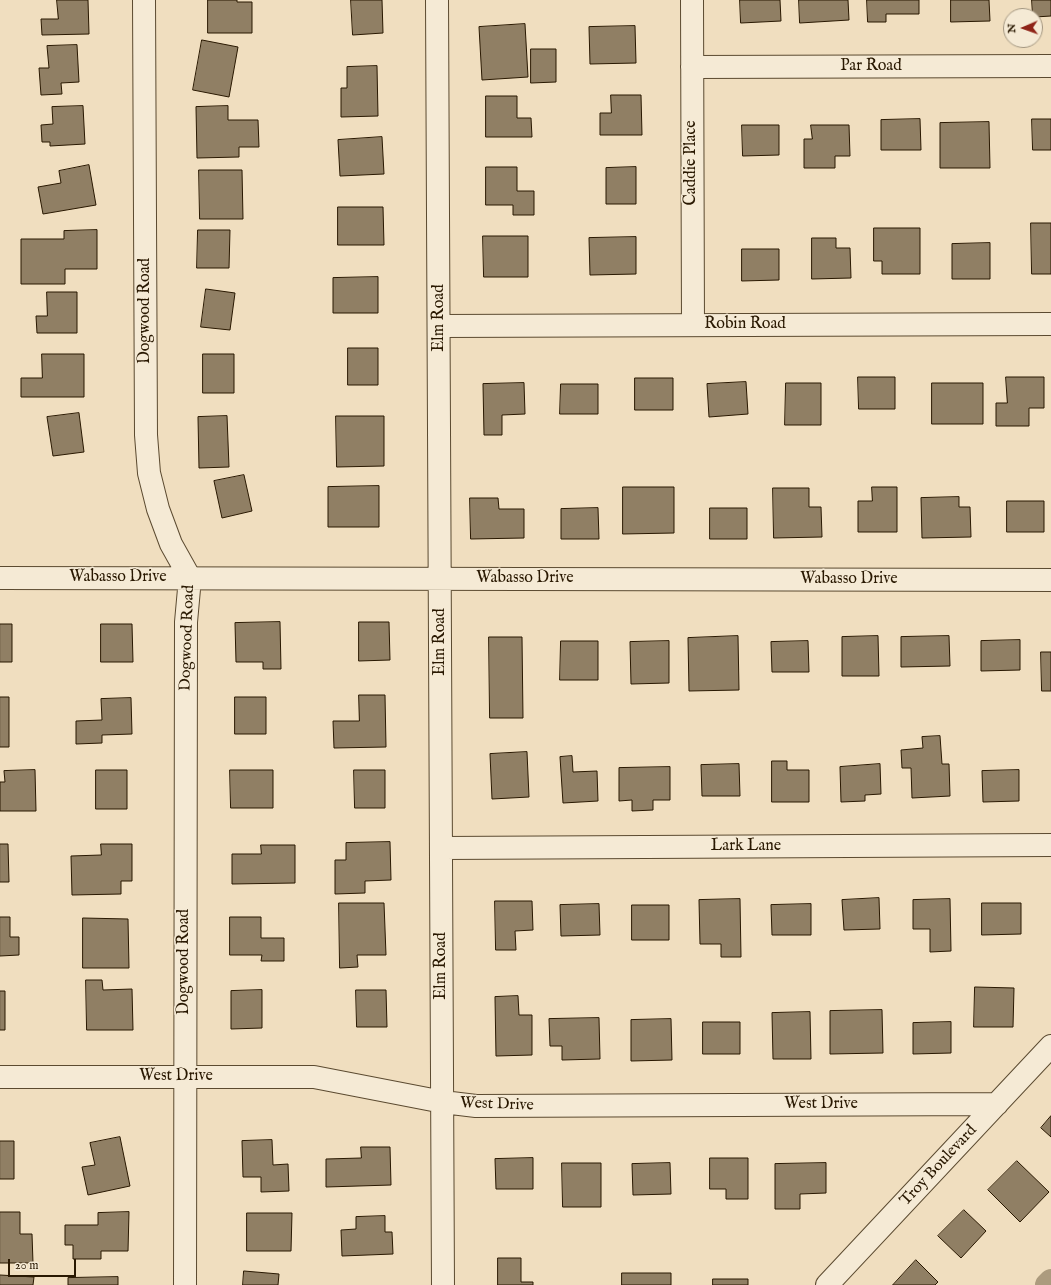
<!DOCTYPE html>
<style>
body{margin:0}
#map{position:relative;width:1051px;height:1285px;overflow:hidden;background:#f0debf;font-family:"IM FELL English",serif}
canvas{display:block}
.north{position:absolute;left:1003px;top:8px;width:40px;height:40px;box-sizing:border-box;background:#f5ead5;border:1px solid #a39680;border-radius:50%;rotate:268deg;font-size:11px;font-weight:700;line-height:16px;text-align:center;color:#291801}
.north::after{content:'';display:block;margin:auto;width:14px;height:18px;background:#8f2418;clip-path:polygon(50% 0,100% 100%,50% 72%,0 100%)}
.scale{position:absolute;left:8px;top:1259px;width:68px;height:18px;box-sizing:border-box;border:2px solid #291801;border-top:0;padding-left:5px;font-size:12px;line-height:14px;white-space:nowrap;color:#291801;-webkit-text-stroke:3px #f5ead5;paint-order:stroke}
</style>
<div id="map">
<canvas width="1051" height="1285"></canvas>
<div class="north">N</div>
<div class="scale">20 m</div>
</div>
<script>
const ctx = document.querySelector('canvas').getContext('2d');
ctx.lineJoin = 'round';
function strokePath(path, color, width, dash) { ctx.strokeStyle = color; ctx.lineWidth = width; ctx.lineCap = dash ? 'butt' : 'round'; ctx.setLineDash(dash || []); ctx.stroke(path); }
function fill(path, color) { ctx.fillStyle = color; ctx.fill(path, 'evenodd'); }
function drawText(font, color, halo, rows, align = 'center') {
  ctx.font = font + ' "IM FELL English",serif'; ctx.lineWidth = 3; ctx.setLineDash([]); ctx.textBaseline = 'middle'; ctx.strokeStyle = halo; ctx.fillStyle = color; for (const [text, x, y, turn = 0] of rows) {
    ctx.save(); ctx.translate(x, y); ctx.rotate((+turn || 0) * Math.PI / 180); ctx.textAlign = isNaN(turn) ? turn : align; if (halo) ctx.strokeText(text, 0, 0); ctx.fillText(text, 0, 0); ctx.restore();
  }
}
const canal = new Path2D(`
 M1047,1285L1051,1281`);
const building = new Path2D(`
 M57,0H88L89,34L42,35L41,19H58Z
 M208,0H237V2H252V33H208Z
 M351,0H382L383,33L353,35Z
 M740,0H780L781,21L741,23Z
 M799,0H848L849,20L800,23Z
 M867,0H919V14H886V22H868Z
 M951,0H989L990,21L951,22Z
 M1032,0H1051V16L1035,17L1033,16Z
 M525,24L528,77L482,80L479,27Z
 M635,26L636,63L590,64L589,27Z
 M202,40L238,47L229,97L193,90Z
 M77,45L79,82L61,83L62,94L41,95L39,68H49L47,46Z
 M531,49H556V82L531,83Z
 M377,66L378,116L341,117V88H347V67Z
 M611,95H641L642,135H600V113H611Z
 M486,96H517V118H531L532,137H486Z
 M83,106L85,144L50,146V142H42L41,125L53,124L52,107Z
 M228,106V120H258L259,147H239V157L197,158L196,107Z
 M920,119L921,150H881V120Z
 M1032,119H1051V150H1033Z
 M989,122L990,168H940V123Z
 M742,125H779V155L743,156Z
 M811,125H849L850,156H835V168H804V139H812Z
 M382,137L384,174L340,176L338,140Z
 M89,165L96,205L43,214L38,187L61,183L59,171Z
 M486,167H517V191H534V215H513V205H486Z
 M636,167V204H606V168Z
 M199,170H242L243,219H200Z
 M338,207H383L384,245H338Z
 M1031,223H1051V274H1032Z
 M874,228H920V274H882V261H874Z
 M97,230V269H65V284H21V239H64V231Z
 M198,230H230L229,268H197Z
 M483,236H528V277H484Z
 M636,237V274L590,275L589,238Z
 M812,238H836V248H850L851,278L812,279Z
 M990,243V279H952V244Z
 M742,249H779V280L742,281Z
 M378,277V313H333V278Z
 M206,289L235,293L230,330L201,327Z
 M47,292H77V333H37L36,316H47Z
 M348,348H378V385H348Z
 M42,354H84V397H21V378H42Z
 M203,354H234V393H203Z
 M858,377H895V409H859Z
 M1006,377H1044V408H1029V426H996V403H1007Z
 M635,378H673V410H635Z
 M746,382L748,414L709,417L707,384Z
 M524,383L525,414L502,415V435H484L483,384Z
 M786,383H821V425H785Z
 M932,383H983V424H932Z
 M561,384H598V414H560Z
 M79,413L84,452L53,456L47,417Z
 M227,416L229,467L199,468L198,417Z
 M336,416H384V466L337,467Z
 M244,475L252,511L222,518L214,481Z
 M379,486V527H328V487Z
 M623,487H674V533L623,534Z
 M872,487H897V532H858V501H872Z
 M773,488H809V507H821L822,537L774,538Z
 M959,497V507H970L971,537L922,538L921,498Z
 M470,498H498L499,509H524V538L471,539Z
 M1007,501H1044V532H1007Z
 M598,508L599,539H561V509Z
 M710,508H747V539H710Z
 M280,622L281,669H263V662H236L235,623Z
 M359,622H389L390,660L359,661Z
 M0,624H12V662H0Z
 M101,624H132L133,662H101Z
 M738,636L739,690L689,691L688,638Z
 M878,636L879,676H842V637Z
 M949,636L950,666L901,667V637Z
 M489,637H522L523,718H490Z
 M1020,640V670L981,671V641Z
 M561,641H598V680H560Z
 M669,641V683L631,684L630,642Z
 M808,641L809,672H772L771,642Z
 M1041,652H1051V691H1042Z
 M359,695H385L386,747L334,748L333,721H359Z
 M0,697H9V747H0Z
 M235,697H266V734H235Z
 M131,698L132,734L102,735V743L76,744V721L102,720L101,699Z
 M940,736L942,764H949L950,796L912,798L911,768H902L901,750L923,748L922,737Z
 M527,752L529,797L492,799L490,754Z
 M572,756L573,772L597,771L598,801L563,803L560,757Z
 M772,761H787V770H809V802H772Z
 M739,764L740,796H702L701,765Z
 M880,764L881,794L865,795V801L841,802L840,767Z
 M670,767V800H653V810L632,811V800L619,801V768Z
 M35,770L36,811H0V782H5L4,771Z
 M96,770H127V809H96Z
 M230,770H273V808H231Z
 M354,770H385V808H355Z
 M1019,770V801L983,802L982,771Z
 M390,842L391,880L365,881V893L335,894V860H346V843Z
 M0,844H8L9,882H0Z
 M101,844H132V881H121V894L72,895L71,856L101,855Z
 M261,845H295V883L232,884V854H261Z
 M879,898L880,929L844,930L842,900Z
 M740,899L741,957H721V944H700L699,900Z
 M950,899L951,951L930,952V929H913V900Z
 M495,901H532L533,930L515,931L516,950H496Z
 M339,903H384L386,955H357L358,967L340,968Z
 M982,903H1021V934L982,935Z
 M599,904L600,935L561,936L560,905Z
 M811,904V935H772L771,905Z
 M632,905H669V940H632Z
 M0,917H10V937H19V955L0,956Z
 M230,917H261V938H284V961H261L262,955H230Z
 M83,918L128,919L129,968H83Z
 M86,980H102L103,990L132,989L133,1030H87Z
 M975,987L1014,988L1013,1027H974Z
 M262,990V1028L231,1029V991Z
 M356,990H386L387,1027H357Z
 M0,991H5V1030H0Z
 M518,996L519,1015H532V1055L496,1056L495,997Z
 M882,1010L883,1053L830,1054V1011Z
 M810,1012L811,1059H773L772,1013Z
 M599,1018L600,1059L562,1060V1046H550L549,1019Z
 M671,1019L672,1060L631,1061V1020Z
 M703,1022H740V1054H703Z
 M951,1022V1053L913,1054V1023Z
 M1051,1116V1137L1041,1128Z
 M120,1137L130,1186L88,1195L82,1167L95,1165L90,1143Z
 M272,1140L273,1165L288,1164L289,1191L261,1192V1177H243L242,1141Z
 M0,1141H14V1179H0Z
 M361,1147H390L391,1185L326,1187V1159L361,1158Z
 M533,1158V1189H496L495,1159Z
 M710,1158H748V1199H726V1189H710Z
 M1017,1161L1049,1192L1020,1222L988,1190Z
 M562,1163H601V1207H563Z
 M670,1163L671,1194L633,1195L632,1164Z
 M826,1163V1193L800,1194V1209H775V1164Z
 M964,1210L986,1231L961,1258L938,1236Z
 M0,1212H20V1234H32L33,1263H0Z
 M129,1212L128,1251H101V1259H73V1245H65V1225H98V1213Z
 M247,1213H292L291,1251H247Z
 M385,1216V1232H392L393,1254L342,1256L341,1230L356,1229V1217Z
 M498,1258H521V1282H533V1285H498Z
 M916,1260L938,1282L935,1285H893Z
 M244,1271L279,1274L278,1285H243Z
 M622,1273H671V1285H622Z
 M0,1275L34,1277L33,1285H0Z
 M118,1277V1285H68V1278Z
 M713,1279H748V1285H713Z`);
const minor = new Path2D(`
 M144,0L146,435L149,473L158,509L171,544L190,578L186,622L185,1285
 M437,0L443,1285
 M692,0L693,325
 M692,67L1051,66
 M440,326L1051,324
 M0,578L1051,580
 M442,848L1051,845
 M0,1077H314L443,1102L476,1106L997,1104
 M827,1285L1051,1046`);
const streetNames = [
 ["Par Road",871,67],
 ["Caddie Place",692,163,-90],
 ["Dogwood Road",146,311,-90],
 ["Elm Road",440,318,-90],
 ["Robin Road",745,325],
 ["Wabasso Drive",118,578],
 ["Wabasso Drive",525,579],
 ["Wabasso Drive",849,580],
 ["Dogwood Road",188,638,-88],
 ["Elm Road",441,642,-90],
 ["Lark Lane",746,847],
 ["Dogwood Road",185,962,-90],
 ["Elm Road",442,966,-90],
 ["West Drive",176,1077],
 ["West Drive",497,1105,2],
 ["West Drive",821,1105],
 ["Troy Boulevard",939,1166,-47]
];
strokePath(canal, '#ac9b7e', 24);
fill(building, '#907f64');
strokePath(building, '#291801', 1);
strokePath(minor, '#5b4a30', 24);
strokePath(minor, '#f5ead5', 22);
drawText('16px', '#291801', '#f5ead5', streetNames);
</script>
